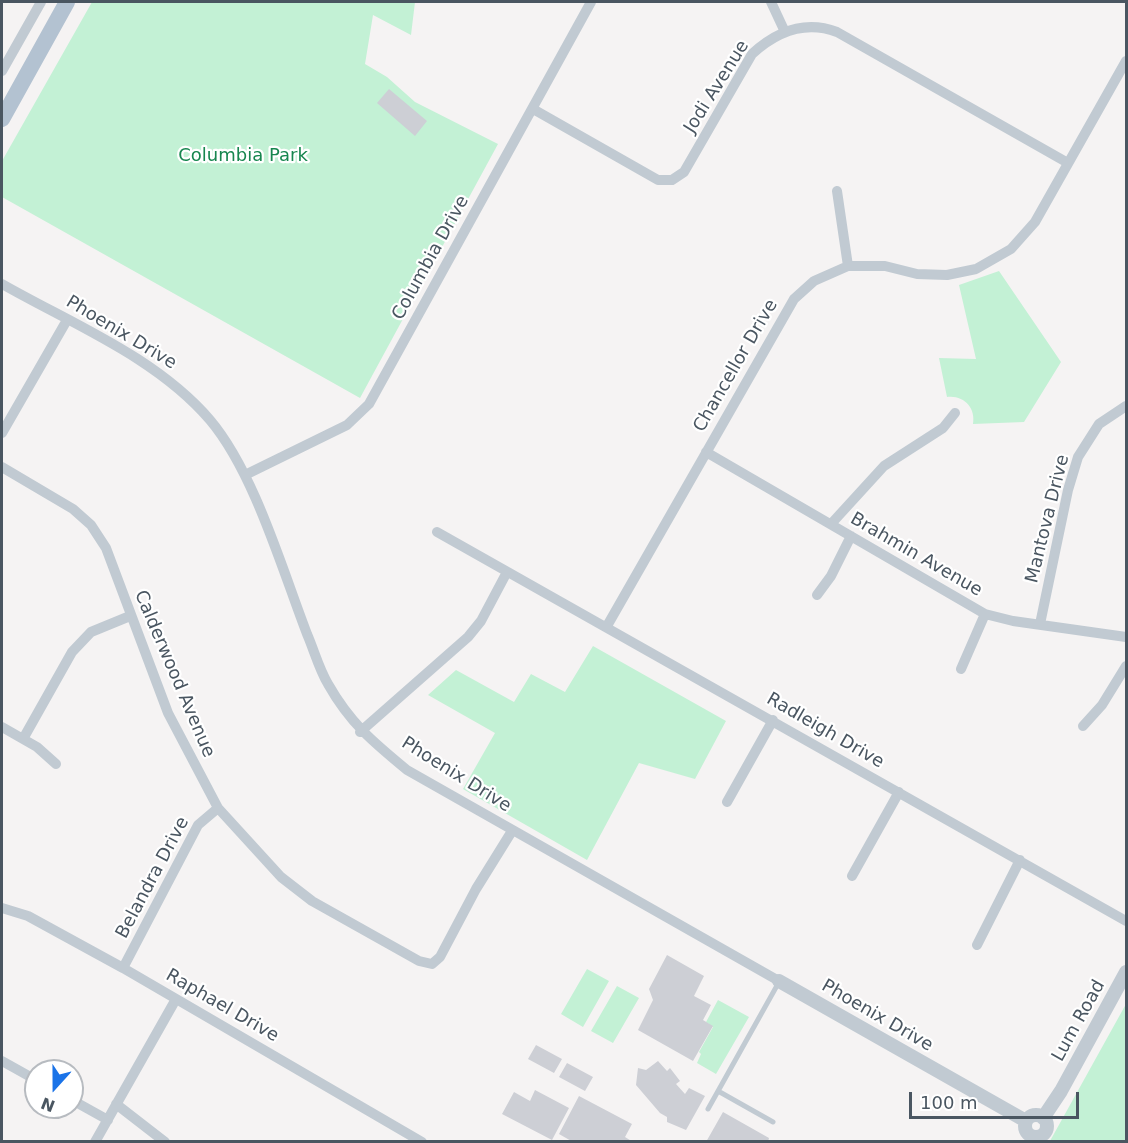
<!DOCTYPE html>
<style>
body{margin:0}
#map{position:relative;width:1128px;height:1143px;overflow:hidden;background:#f5f3f3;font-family:"DejaVu Sans",sans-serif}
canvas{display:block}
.frame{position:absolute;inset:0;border:3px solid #4a5661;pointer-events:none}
.north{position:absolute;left:24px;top:1059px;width:60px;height:60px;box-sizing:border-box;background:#fff;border:2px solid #b7bbc0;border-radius:50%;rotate:201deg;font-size:16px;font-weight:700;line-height:24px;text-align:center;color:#4a5661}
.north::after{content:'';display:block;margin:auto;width:21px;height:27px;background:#1a73e8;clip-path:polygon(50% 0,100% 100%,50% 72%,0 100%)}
.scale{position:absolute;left:909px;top:1092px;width:170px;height:27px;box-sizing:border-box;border:3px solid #4a5661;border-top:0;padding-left:8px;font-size:18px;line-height:21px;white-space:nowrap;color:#4a5661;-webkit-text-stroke:4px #fff;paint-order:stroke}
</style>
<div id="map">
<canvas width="1128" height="1143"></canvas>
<div class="frame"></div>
<div class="north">N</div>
<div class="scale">100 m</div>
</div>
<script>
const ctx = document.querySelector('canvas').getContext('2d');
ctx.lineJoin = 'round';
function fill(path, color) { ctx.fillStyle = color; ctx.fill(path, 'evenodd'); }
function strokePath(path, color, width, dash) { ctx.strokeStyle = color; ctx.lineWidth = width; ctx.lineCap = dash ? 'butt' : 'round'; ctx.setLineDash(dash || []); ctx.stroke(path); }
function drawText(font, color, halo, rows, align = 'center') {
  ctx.font = font + ' "DejaVu Sans",sans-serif'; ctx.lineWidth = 4.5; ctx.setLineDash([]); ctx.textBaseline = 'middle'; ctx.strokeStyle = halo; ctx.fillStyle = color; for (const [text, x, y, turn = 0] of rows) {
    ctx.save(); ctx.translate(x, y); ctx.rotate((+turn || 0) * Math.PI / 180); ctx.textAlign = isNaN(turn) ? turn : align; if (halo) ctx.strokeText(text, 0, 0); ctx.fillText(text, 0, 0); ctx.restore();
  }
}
const green = new Path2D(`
 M92,2H415L411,35L373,15L365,64L387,77L415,102L498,144L360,398L2,197V161Z
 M999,271L1061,362L1024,422L973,424C976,408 964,395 947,397L939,358L976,359L959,285Z
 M593,646L726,721L695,779L639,763L587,860L463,789L495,733L428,695L456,670L514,702L531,674L565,692Z
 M587,969L609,981L583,1027L561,1014Z
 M617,986L639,998L613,1043L591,1031Z
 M718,1000L749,1017L716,1074L697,1063L701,1054L699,1052L713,1027L706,1022Z
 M1126,1004V1141H1050Z`);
const building = new Path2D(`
 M389,89L427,121L415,136L377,103Z
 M667,955L704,976L694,996L711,1005L703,1020L713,1026L693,1061L638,1030L653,1000L649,989Z
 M536,1045L562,1059L554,1073L528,1059Z
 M658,1061L667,1071L670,1068L680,1081L676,1084L685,1094L689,1088L705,1096L686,1130L667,1122V1117L660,1113L636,1085L638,1068L646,1070Z
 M567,1063L593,1077L585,1091L559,1077Z
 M535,1090L569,1108L552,1140L502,1114L514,1092L530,1101Z
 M579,1096L632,1124L625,1137L633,1142H573L559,1134Z
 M723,1112L769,1138L768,1142H706Z`);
const service = new Path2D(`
 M718,1091L773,1122
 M708,1109L779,982`);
const minor = new Path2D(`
 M771,2L785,32
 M2,71L41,2
 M533,109L658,180H672L684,172L752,54C776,32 805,20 837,32L1068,163
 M837,191L848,266
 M2,284C72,324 156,357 210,420C254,472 282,569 307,634C314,650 319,669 328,684C350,723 373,742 407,770L779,981
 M2,433L67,320
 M706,452L985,614L1013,621L1126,637
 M2,467L73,509L91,525L106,548L168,713L218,808L281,877L312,901L419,961L432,964L440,957L476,889L512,831
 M245,475L347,425L369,404L591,2
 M831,524L884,466L943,428L955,413
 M437,532L1126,921
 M817,595L831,576L851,536
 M1040,624L1068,490L1078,457L1099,424L1126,406
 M607,626L794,299L814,281L848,266H885L917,274L947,275L976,269L1011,249L1035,222L1126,61
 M961,669L985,614
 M1083,726L1102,705L1126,666
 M2,727L37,747L56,764
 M360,732L468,637L481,621L507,572
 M23,739L72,652L91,632L130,616
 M727,802L773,720
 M852,876L899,792
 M2,908L28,916L123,968L422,1142
 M977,945L1020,860
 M123,968L198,825L218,808
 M2,1061L36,1080
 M72,1100L108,1120
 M116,1104L165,1142
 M95,1142L176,999`);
const tertiary = new Path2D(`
 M779,981L1026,1121
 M1025 1126a11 11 0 1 1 22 0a11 11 0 1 1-22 0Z
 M1043,1118L1061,1091L1126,972`);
const primary = new Path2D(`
 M2,119L67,2`);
const streetNames = [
 ["Jodi Avenue",717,87,-58],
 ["Columbia Drive",431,258,-61],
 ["Phoenix Drive",121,333,31],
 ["Chancellor Drive",736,366,-60],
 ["Mantova Drive",1048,519,-76],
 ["Brahmin Avenue",916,555,30],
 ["Calderwood Avenue",174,674,67],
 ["Radleigh Drive",825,731,30],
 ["Phoenix Drive",456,775,32],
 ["Belandra Drive",153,878,-62],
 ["Raphael Drive",222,1006,30],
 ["Phoenix Drive",877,1016,30],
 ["Lum Road",1079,1021,-61]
];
const parkNames = [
 ["Columbia Park",243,156]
];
fill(green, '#c3f1d5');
fill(building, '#cdcfd5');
strokePath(service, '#c1cad2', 5);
strokePath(minor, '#c1cad2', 10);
strokePath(tertiary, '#c1cad2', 14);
strokePath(primary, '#b3c2d1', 16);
drawText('18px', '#4a5661', '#fff', streetNames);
drawText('18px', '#17864f', '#fff', parkNames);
</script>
